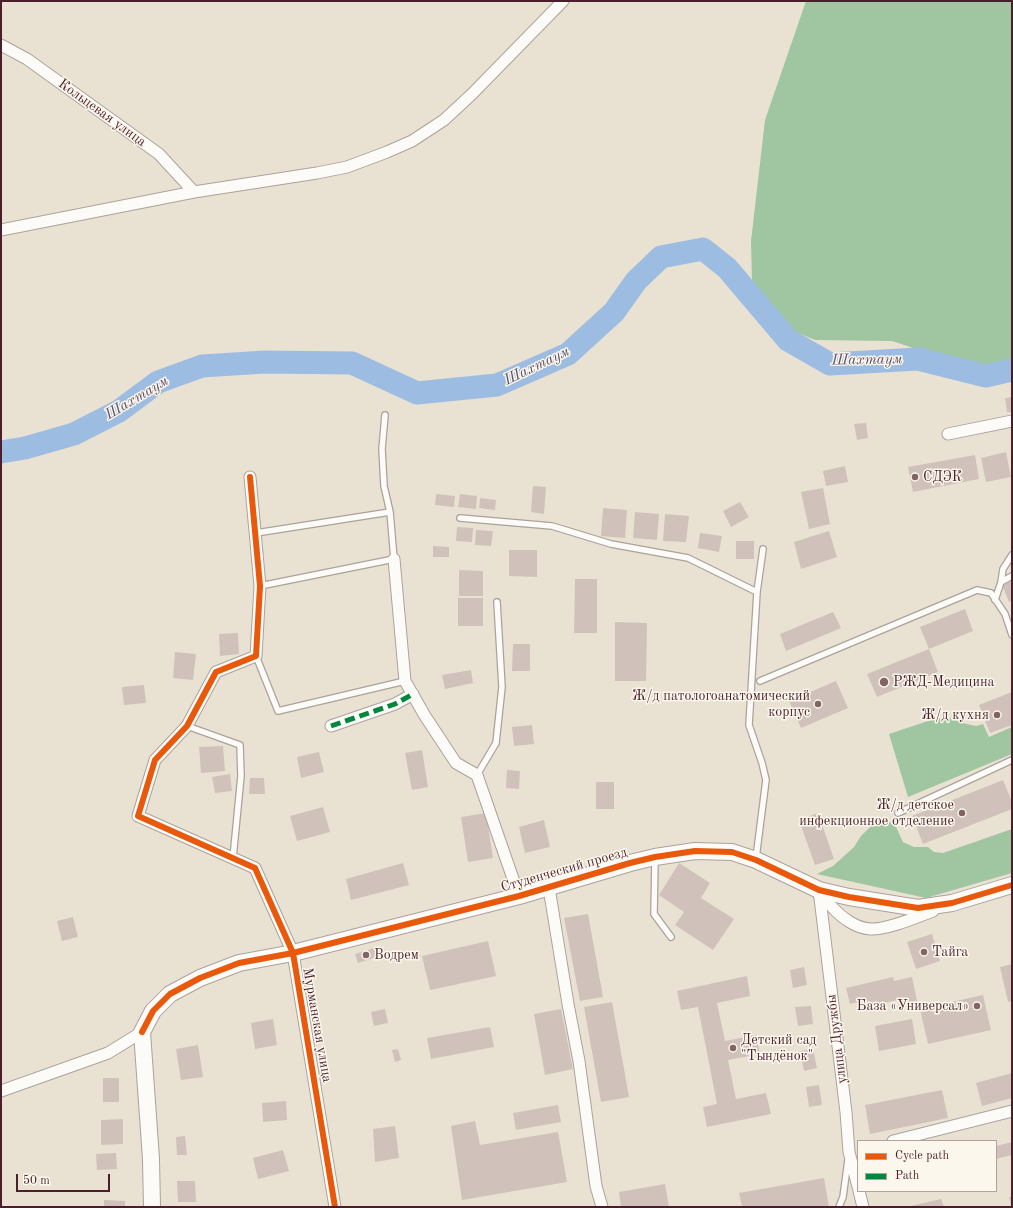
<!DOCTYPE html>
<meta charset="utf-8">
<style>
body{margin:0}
#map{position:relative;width:1013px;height:1208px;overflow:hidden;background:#e9e2d3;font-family:"Old Standard TT",serif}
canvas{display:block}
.frame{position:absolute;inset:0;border:2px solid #4a1f2b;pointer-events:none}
.legend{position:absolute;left:857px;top:1140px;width:140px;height:52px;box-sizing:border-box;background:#fbf7ec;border:1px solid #b4a19f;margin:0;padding:5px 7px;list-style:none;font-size:12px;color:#4a1f2b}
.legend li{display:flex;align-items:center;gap:8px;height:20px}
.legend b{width:20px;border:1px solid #b4a19f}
.scale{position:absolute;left:16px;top:1174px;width:94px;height:18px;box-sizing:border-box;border:2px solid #4a1f2b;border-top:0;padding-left:5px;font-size:12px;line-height:14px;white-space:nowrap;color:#4a1f2b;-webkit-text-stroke:3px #fbf7ec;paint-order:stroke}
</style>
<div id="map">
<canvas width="1013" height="1208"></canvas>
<div class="frame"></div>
<ul class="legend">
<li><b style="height:5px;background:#e8590c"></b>Cycle path</li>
<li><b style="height:5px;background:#00873e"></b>Path</li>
</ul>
<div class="scale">50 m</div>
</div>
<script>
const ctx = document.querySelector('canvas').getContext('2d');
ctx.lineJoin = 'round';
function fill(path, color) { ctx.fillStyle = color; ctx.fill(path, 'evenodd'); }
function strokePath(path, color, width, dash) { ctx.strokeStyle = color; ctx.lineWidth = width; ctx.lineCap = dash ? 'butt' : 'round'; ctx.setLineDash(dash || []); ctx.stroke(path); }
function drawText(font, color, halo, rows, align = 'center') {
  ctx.font = font + ' "Old Standard TT",serif'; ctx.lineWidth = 3; ctx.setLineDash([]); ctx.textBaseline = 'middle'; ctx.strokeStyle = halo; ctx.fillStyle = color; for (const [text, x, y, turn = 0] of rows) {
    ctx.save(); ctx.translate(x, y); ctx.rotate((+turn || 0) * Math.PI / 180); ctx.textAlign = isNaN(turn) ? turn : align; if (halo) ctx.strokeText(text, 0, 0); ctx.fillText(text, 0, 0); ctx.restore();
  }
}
const forest = new Path2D(`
 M806,1H1012V361L986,372L892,341L815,340L788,329L771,308L752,282L751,241L765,120Z
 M937,718H950L962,723L976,726L983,724L989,737L1012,727V754L908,797L889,734Z
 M887,820L896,827L903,842L914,847H928L934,852L943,853L1012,829V873L926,898L817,874L833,866L854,847L861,836L871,826Z`);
const river = new Path2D(`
 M1,452L25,448L74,434L119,411L158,382L202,366L265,362L352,363L417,393L497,385L568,354L614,312L636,281L661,257L703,249L727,268L788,340L830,364L918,359L986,376L1012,370`);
const building = new Path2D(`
 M1012,397V412H1007L1005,398Z
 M866,423L868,438L857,440L854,424Z
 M1006,452L1011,477L986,482L981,458Z
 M975,455L979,479L913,492L908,467Z
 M845,466L848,482L826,486L823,471Z
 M533,486L546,487L544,514L531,512Z
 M823,488L830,524L809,529L801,492Z
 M436,494L455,496L454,507L435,505Z
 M460,494L477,496L476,509L458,507Z
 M480,498L496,500L495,510L479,508Z
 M740,502L749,517L731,527L723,511Z
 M603,508L627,510L625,538L601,536Z
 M635,512L659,514L657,540L633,538Z
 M665,514L689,516L686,542L663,541Z
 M457,527L473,528L472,542L456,541Z
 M476,530L493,531L491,546L475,545Z
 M829,531L837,557L801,569L794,542Z
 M700,533L722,536L719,552L698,548Z
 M736,541H754V559H736Z
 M433,546L449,547V557H433Z
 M509,550H537V577L509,576Z
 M459,570L483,571V596H459Z
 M575,579H597V633H574Z
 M1012,581V601L1009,602L1002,585Z
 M458,598H483V626H458Z
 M965,609L973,631L929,649L920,627Z
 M833,612L841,628L786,651L780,634Z
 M615,622L647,623L646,681H615Z
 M238,633L239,654L220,656L219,634Z
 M513,644H530V671H512Z
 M929,649L938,672L877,697L867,674Z
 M175,652L196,654L193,680L173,678Z
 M471,670L473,683L445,689L442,675Z
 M836,681L848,708L801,728L789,701Z
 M144,685L146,703L124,705L122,687Z
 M1012,692V725L990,733L979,705Z
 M532,725L534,744L514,746L512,727Z
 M223,746L225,771L201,773L199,747Z
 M422,750L428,787L412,790L405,753Z
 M319,752L324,772L301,778L297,757Z
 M507,770L520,771L519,789L506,788Z
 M230,774L232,791L215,793L212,777Z
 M250,778H264L265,794H249Z
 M1003,780L1012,802V809L923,844L912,816Z
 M596,782H614V809H596Z
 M323,807L330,832L297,841L290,816Z
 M486,813L493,858L468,862L461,817Z
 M818,813L834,859L815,865L799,820Z
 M544,820L550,847L525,853L519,827Z
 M403,863L409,885L351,900L346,879Z
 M679,863L710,883L701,898L734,919L713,950L675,925L684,912L659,895Z
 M588,914L603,997L580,1001L564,918Z
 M73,917L78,937L62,941L57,921Z
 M932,934L940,961L916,969L907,942Z
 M488,941L496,976L430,990L422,956Z
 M374,948L377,957L358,963L355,954Z
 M1012,964V1001L1008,1002L1000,967Z
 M804,967L807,985L793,988L790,970Z
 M747,976L750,996L717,1003L725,1041L756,1035L760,1054L728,1060L736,1099L766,1093L771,1114L707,1127L703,1107L717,1104L698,1007L681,1010L677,991Z
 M893,977L894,981L912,977L917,1001L900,1005L898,1000L868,1006L867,1000L850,1004L846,988Z
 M983,995L991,1030L928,1044L920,1009Z
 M612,1002L629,1097L601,1102L584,1007Z
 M811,1006L813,1024L798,1026L795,1007Z
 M385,1009L388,1023L374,1026L371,1012Z
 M561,1009L573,1069L545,1075L534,1014Z
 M273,1019L277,1045L255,1049L251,1023Z
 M912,1019L916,1044L879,1051L875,1026Z
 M490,1027L494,1047L431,1059L427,1038Z
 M198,1045L203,1077L181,1080L176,1049Z
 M398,1049L401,1060L395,1062L392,1050Z
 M813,1049L817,1068L804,1071L800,1051Z
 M1012,1073V1098L982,1106L976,1083Z
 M103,1078H119V1102H103Z
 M819,1085L822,1105L809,1107L806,1087Z
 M942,1090L948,1118L870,1134L865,1105Z
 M286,1101L287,1120L263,1122L262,1103Z
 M558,1105L561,1122L516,1130L513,1113Z
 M123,1119V1144L101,1145V1120Z
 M475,1121L480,1145L558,1132L567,1182L462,1200L451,1126Z
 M395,1126L399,1158L375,1162L373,1129Z
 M185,1136L187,1155H177L176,1137Z
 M1012,1142V1155L996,1159V1146Z
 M283,1150L289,1171L258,1179L253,1158Z
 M116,1153L117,1169L97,1170L96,1154Z
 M824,1178L829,1207H742L739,1193Z
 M177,1181H195L196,1202H178Z
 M665,1184L669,1207H621L619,1192Z
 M1012,1196V1206H1011L1009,1197Z
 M941,1199L944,1207H911V1206Z
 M104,1200L125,1201V1207H104Z`);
const lane = new Path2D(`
 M460,518L552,526L611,544L688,558L757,592L749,725L762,763L766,780L756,858
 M256,533L390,512
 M1012,555L1003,569L1001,582L1012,576
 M260,586L394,559L390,512L384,486L382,449L385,415
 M757,592L763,549
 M995,600L1001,582
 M256,656L278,711L405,681
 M760,681L977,590L991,593L1005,614L1012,635
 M187,726L240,745L241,776L233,858
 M477,775L496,743L502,687L497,602
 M898,813L1012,760
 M655,859L654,914L671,937
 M839,1207L843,1197L848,1160`);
const street = new Path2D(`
 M1,45L27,59L159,154L194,192
 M1,230L194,192L317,173L347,167L387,152L412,141L444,120L472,94L563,1
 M948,434L1012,421
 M250,477L260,586L256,656L216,672L187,726L155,760L138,816L255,868L293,953L335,1207
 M394,559L405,681L425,716L456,763L477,775L519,896
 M331,726L395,704L413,694
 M549,888L568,1004L579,1061L596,1186L602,1207
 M819,890L846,1112L849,1152L858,1187
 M820,891C824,896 828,903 833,908C842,918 856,928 870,929C887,930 917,917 933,911
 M1,1091L108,1053L142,1032
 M893,1141L1012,1111
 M859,1191L863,1207`);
const secondary = new Path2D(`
 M152,1207L151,1159L142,1032L153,1011L170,994L200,978L239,963L293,953L519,896L630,863L655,857L695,851L732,852L756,860L819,890L849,897L918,908L952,903L1012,885`);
const quiet = new Path2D(`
 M331,726L395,704L413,694`);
const cycleway = new Path2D(`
 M250,477L260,586L256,656L216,672L187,726L155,760L138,816L255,868L293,953L335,1207
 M142,1032L153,1011L170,994L200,978L239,963L293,953L519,896L630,863L655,857L695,851L732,852L756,860L819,890L849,897L918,908L952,903L1012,885`);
const markers = [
 [915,477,4,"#826366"],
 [884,682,5,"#826366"],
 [818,704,4,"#826366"],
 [997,715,4,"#826366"],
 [962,813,4,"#826366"],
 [924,952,4,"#826366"],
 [366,955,4,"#826366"],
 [977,1006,4,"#826366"],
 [733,1048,4,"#826366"]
];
const streetNames = [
 ["Кольцевая улица",102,113,36],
 ["Студенческий проезд",564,870,-16],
 ["Мурманская улица",317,1025,80],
 ["улица Дружбы",837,1039,-97]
];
const poiNames = [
 ["СДЭК",923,477],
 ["РЖД-Медицина",893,682],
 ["Ж/д патологоанатомический",810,696,"right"],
 ["корпус",810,712,"right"],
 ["Ж/д кухня",989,715,"right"],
 ["Ж/д детское",954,805,"right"],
 ["инфекционное отделение",954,821,"right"],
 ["Тайга",932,952],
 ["Водрем",374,955],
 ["База «Универсал»",969,1006,"right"],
 ["Детский сад",741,1040],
 ["\"Тындёнок\"",741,1056]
];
const waterNames = [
 ["Шахтаум",867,360,-1],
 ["Шахтаум",537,366,-26],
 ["Шахтаум",137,398,-31]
];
fill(forest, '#9fc6a1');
strokePath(river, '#9dbce1', 23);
fill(building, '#d0c2ba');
strokePath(lane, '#aba29b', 8);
strokePath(street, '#aba29b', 13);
strokePath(secondary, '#aba29b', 18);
strokePath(lane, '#fcfbf8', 5.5);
strokePath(street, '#fcfbf8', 11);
strokePath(secondary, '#fcfbf8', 16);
strokePath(quiet, '#00873e', 5, [10, 5]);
strokePath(cycleway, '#e8590c', 6);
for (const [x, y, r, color] of markers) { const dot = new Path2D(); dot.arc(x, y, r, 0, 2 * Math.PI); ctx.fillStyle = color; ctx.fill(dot); strokePath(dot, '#fbf7ec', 1.5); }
drawText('14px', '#4a1f2b', '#fbf7ec', streetNames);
drawText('14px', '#4a1f2b', '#fbf7ec', poiNames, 'left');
drawText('italic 15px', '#5c506d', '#fbf7ec', waterNames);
</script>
